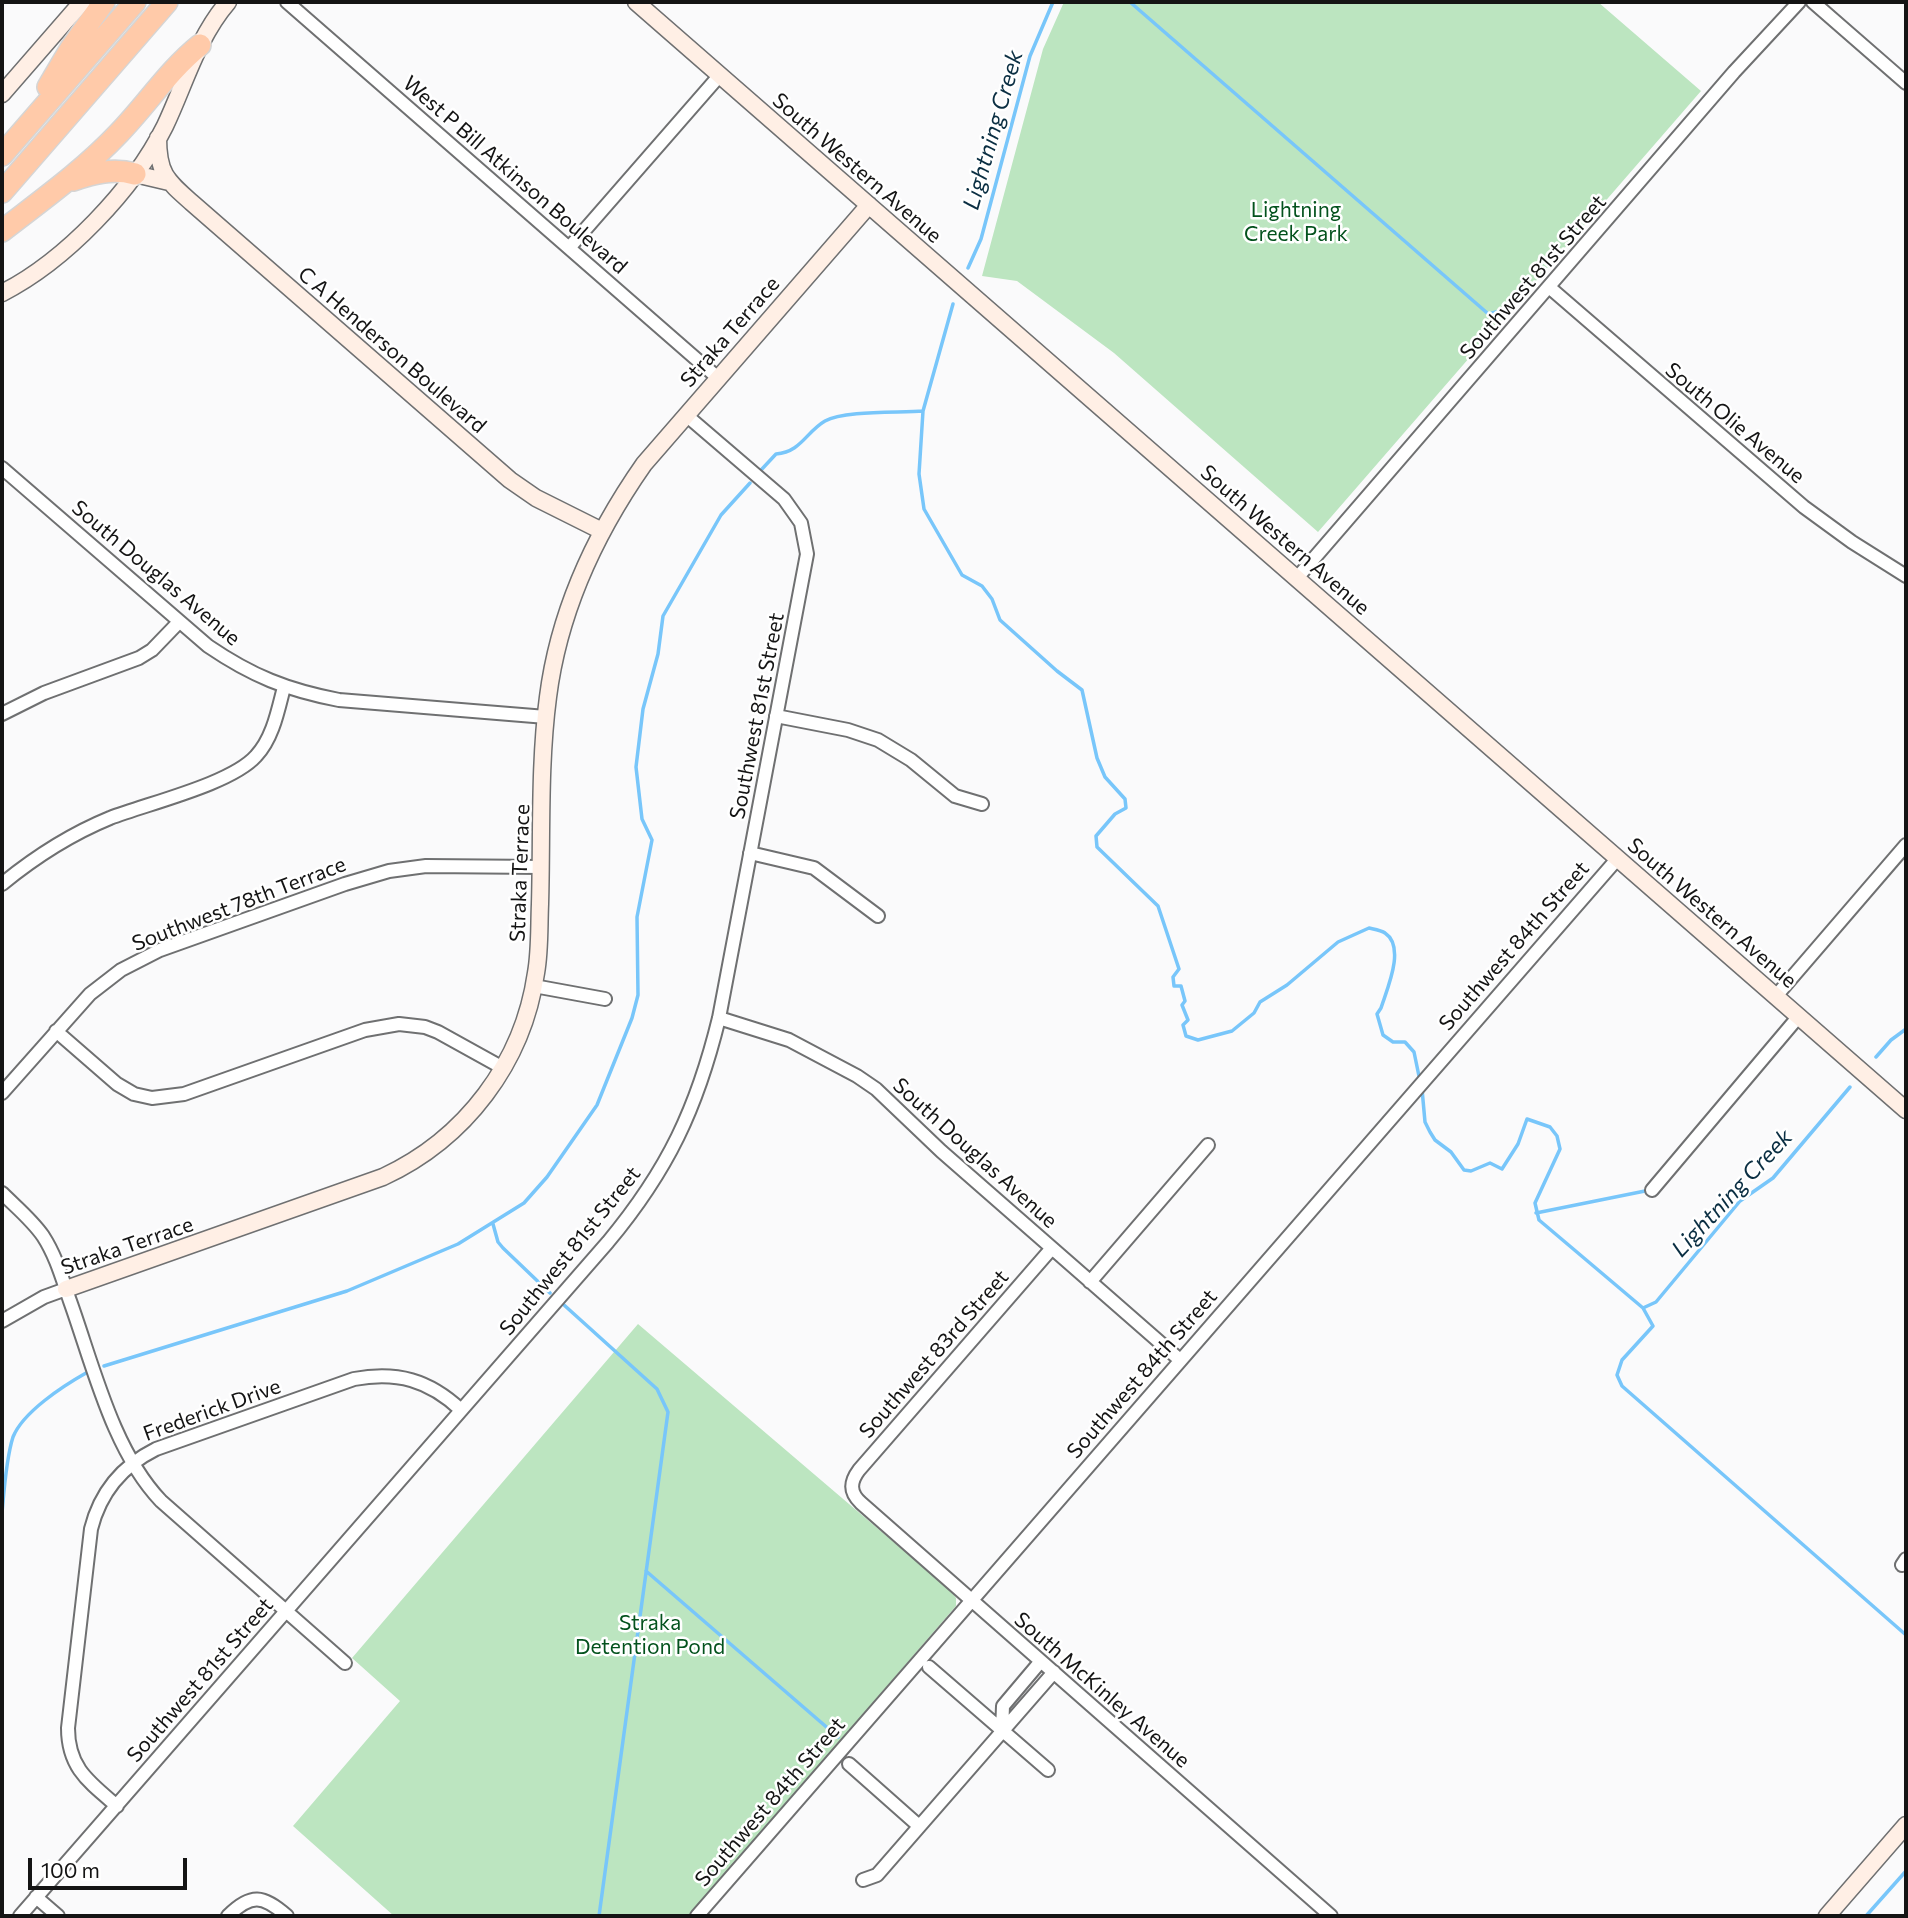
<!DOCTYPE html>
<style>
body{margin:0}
#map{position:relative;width:1908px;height:1918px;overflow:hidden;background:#fafafb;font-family:Commissioner,sans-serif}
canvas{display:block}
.frame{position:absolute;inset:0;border:4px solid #141414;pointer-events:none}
.scale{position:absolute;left:28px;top:1858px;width:159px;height:32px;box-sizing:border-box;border:4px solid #141414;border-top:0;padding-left:9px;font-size:21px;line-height:24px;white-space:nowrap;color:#141414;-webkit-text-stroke:5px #fff;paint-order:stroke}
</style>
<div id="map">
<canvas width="1908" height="1918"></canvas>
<div class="frame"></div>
<div class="scale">100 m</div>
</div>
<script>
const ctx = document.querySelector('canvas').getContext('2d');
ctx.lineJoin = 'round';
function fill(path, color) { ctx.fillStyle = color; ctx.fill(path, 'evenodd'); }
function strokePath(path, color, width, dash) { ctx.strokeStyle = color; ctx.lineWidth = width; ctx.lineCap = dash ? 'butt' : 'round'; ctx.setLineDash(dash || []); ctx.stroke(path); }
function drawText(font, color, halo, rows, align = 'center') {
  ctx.font = font + ' Commissioner,sans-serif'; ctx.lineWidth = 5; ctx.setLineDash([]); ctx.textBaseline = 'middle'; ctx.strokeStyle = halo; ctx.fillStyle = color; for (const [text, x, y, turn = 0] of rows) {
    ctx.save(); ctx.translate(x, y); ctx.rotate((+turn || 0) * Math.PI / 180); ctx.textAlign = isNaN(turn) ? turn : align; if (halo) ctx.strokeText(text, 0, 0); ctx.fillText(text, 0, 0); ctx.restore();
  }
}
const green = new Path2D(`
 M1064,2H1598L1701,91L1318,532L1114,353L1017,281L982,276L1043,49Z
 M638,1324L951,1591L956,1598V1606L689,1916H394L293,1826L400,1701L352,1658Z`);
const stream = new Path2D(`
 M1130,2L1501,325
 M968,268L981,239L1030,56L1053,2
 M953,304L923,411L919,474L924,509L962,575L982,586L992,599L1000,620L1057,671L1082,690L1097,758L1105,777L1125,799L1126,808L1115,814L1096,836L1097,847L1158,906L1179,969L1173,977L1174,986H1181L1185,1001L1182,1005L1188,1020L1183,1025L1186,1036L1198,1040L1232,1031L1254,1013L1260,1002L1287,985L1338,942L1369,928C1373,929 1381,930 1385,933C1406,947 1387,989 1381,1008L1377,1014L1383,1035L1393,1042H1405L1414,1052L1420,1081
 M1489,314L1506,309
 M762,469L776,454C801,452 806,432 825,421C844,410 899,413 923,411
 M1876,1057L1891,1040L1906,1029
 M1422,1089L1425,1122L1430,1132L1435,1140L1451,1152L1464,1170L1471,1171L1490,1163L1502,1169L1518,1144L1527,1119L1550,1127L1557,1136L1560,1149L1535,1203L1539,1220L1643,1308L1653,1326L1622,1360L1617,1375L1622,1386L1906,1635
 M1536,1213L1650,1190
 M493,1224L498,1242L503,1248L550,1293
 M564,1305L657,1389L668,1412L599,1916
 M1643,1308L1656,1302L1740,1201L1773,1178L1850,1087
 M104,1366L347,1291L458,1244L524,1203L547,1177L597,1105L632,1018L638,995L637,917L652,840L642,819L636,767L643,709L658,654L663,616L721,515L750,483
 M2,1513C4,1491 6,1459 13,1437C23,1412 63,1386 86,1373
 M2,1539V1555
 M646,1571L838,1737
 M1866,1916L1906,1871`);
const street = new Path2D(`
 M287,2L718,378
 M1813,2L1906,83
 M569,248L720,75
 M1549,287L1804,507L1852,542L1906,576
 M2,468L208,646C252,676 287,690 339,700L546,717
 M1297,578L1734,72L1799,2
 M2,714L44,693L139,658L152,650L179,622
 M776,716L848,730L878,740L911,760L955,796L982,804
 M750,853L814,868L878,916
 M2,884C35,857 71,834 110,818C149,803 231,784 256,756C273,738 278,710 284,687
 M534,986L605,999
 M1776,996L1906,845
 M719,1018L789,1040L857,1076L876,1089L941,1151L1180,1360
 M56,1031L117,1084L134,1094L152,1098L184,1094L365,1030L399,1024L425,1027L438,1032L503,1068
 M2,1093L90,994L121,970L160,950L345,884L389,871L426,866L542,867
 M1652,1190L1799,1016
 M2,1193C16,1207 32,1220 43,1236C56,1256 62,1278 70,1301C93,1365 113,1451 161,1501L345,1663
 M1052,1248L859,1470C850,1482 849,1492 861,1503L1331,1916
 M1090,1282L1208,1145
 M2,1321L44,1297L66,1289
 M1902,1565L1906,1559
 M929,1667L1048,1770
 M1002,1731L1003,1706L1041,1661
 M849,1764L919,1826
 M117,1806C89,1782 68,1768 68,1728L91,1529C100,1493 122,1466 156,1449L354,1379C397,1371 429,1380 461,1410
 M863,1880L877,1875L1054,1672
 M36,1897L58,1916
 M20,1916L608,1242C668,1170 697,1108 719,1018L807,554L801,523L784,499L686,415
 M228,1916C251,1893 263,1895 287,1916
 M697,1916L1618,858`);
const secondary = new Path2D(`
 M636,2L1906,1110
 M2,94L82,2
 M158,138C158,173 166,180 191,202L510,480L536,498L602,531
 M135,174L169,182
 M2,293C65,261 133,190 165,126C185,84 197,38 228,2
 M66,1289L383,1177C465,1139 523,1063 536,973C540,951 539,927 540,904C542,836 539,765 548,697C559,610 595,534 644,464L869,205
 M1827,1916L1906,1825`);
const highway = new Path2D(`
 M48,87L71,48L104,2
 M2,155L135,2
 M73,180C94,173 113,168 135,174
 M2,192L167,2
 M2,231C42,200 84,170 119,133C147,104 169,70 200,45`);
const streetNames = [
 ["South Western Avenue",857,168,41],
 ["West P Bill Atkinson Boulevard",515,175,41],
 ["Southwest 81st Street",1533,277,-49],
 ["Straka Terrace",730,332,-49],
 ["C A Henderson Boulevard",392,350,41],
 ["South Olie Avenue",1735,423,40],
 ["South Western Avenue",1285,540,41],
 ["South Douglas Avenue",156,573,40],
 ["Southwest 81st Street",757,716,-79],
 ["Straka Terrace",520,873,-88],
 ["Southwest 78th Terrace",239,904,-21],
 ["South Western Avenue",1712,913,41],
 ["Southwest 84th Street",1514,946,-49],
 ["South Douglas Avenue",975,1153,42],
 ["Straka Terrace",127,1246,-19],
 ["Southwest 81st Street",570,1251,-51],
 ["Southwest 83rd Street",934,1354,-49],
 ["Southwest 84th Street",1142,1374,-49],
 ["Frederick Drive",212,1410,-20],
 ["Southwest 81st Street",200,1680,-49],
 ["South McKinley Avenue",1102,1690,41],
 ["Southwest 84th Street",770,1802,-49]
];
const parkNames = [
 ["Lightning",1296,210],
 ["Creek Park",1296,234],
 ["Straka",650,1623],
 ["Detention Pond",650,1647]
];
const waterNames = [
 ["Lightning Creek",993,130,-74],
 ["Lightning Creek",1732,1193,-47]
];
fill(green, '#bce5c0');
strokePath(stream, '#78c6fa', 3.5);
strokePath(street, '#6f7071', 16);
strokePath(secondary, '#6f7071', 19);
strokePath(highway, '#d5d5d5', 24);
strokePath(street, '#fff', 12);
strokePath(secondary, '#ffefe5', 16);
strokePath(highway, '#ffcaa9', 21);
drawText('21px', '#141414', '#fff', streetNames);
drawText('21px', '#03521d', '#fff', parkNames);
drawText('italic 23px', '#0a2e42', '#fff', waterNames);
</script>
